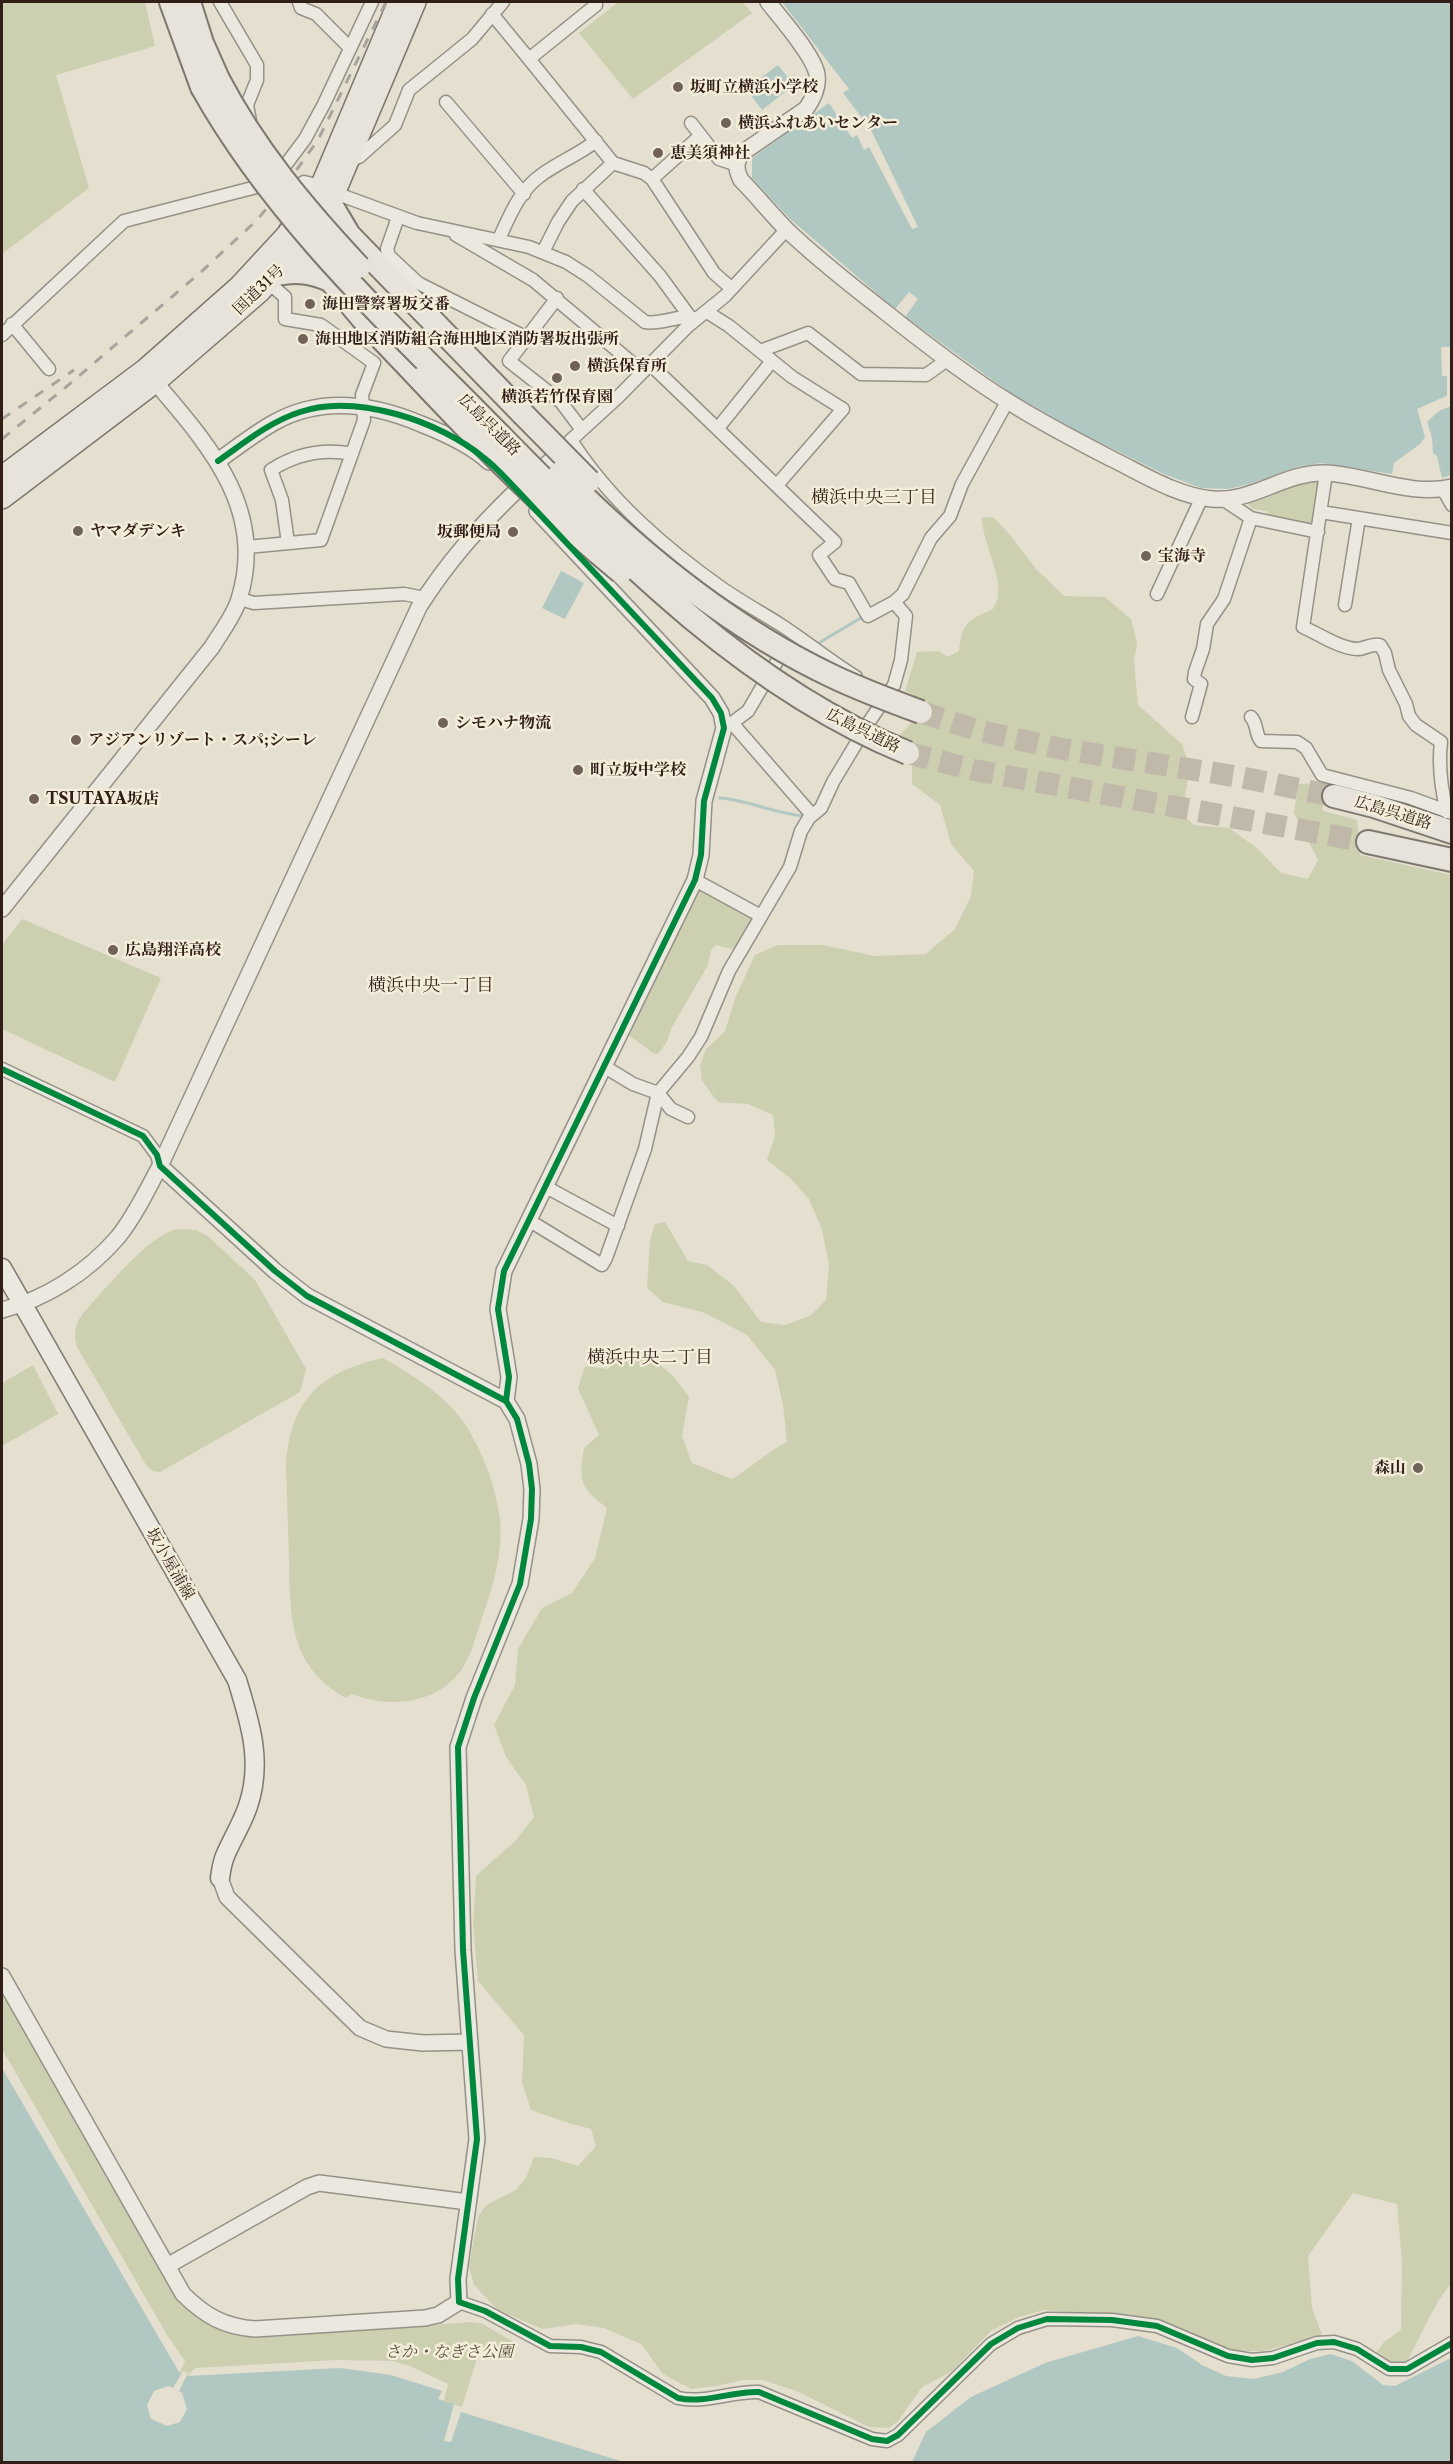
<!DOCTYPE html>
<meta charset="utf-8">
<style>
body{margin:0}
#map{position:relative;width:1453px;height:2464px;overflow:hidden;background:#e4dfcf;font-family:"Libre Caslon Text",serif}
canvas{display:block}
.frame{position:absolute;inset:0;border:3px solid #311f17;pointer-events:none}
</style>
<div id="map">
<canvas width="1453" height="2464"></canvas>
<div class="frame"></div>
</div>
<script>
const ctx = document.querySelector('canvas').getContext('2d');
ctx.lineJoin = 'round';
function fill(path, color) { ctx.fillStyle = color; ctx.fill(path, 'evenodd'); }
function strokePath(path, color, width, dash) { ctx.strokeStyle = color; ctx.lineWidth = width; ctx.lineCap = dash ? 'butt' : 'round'; ctx.setLineDash(dash || []); ctx.stroke(path); }
function drawText(font, color, halo, rows, align = 'center') {
  ctx.font = font + ' "Libre Caslon Text","Noto Serif JP",serif'; ctx.lineWidth = 5; ctx.setLineDash([]); ctx.textBaseline = 'middle'; ctx.strokeStyle = halo; ctx.fillStyle = color; for (const [text, x, y, turn = 0] of rows) {
    ctx.save(); ctx.translate(x, y); ctx.rotate((+turn || 0) * Math.PI / 180); ctx.textAlign = isNaN(turn) ? turn : align; if (halo) ctx.strokeText(text, 0, 0); ctx.fillText(text, 0, 0); ctx.restore();
  }
}
const green = new Path2D(`
 M2,2H145L155,46L56,75L89,188L2,254Z
 M618,2H743L752,13L633,99L579,33Z
 M1324,477L1317,528L1269,519L1267,511L1253,509L1246,502L1278,485Z
 M982,517L994,518L1011,536L1036,569L1064,596L1105,597L1131,619L1137,643L1134,661L1138,705L1182,744L1190,768L1182,813L1194,825L1229,828L1257,848L1281,873L1308,879L1318,860L1294,813L1298,784L1322,783L1323,811L1357,820L1360,855L1451,875V2284C1431,2307 1423,2334 1407,2361L1391,2364L1375,2354L1384,2342L1401,2330L1402,2263L1397,2204L1353,2193L1308,2256L1312,2308L1323,2337L1262,2351H1234L1159,2319L1044,2310L1019,2317L991,2331L951,2372L922,2387L898,2421L889,2428L869,2427L799,2392L763,2380H743L717,2386L691,2389L663,2374L641,2344L604,2328L577,2324L542,2329L498,2310L474,2285L469,2266L478,2217L486,2205L516,2190L526,2178L534,2157L552,2158L578,2166L596,2146L591,2129L565,2122L531,2110L522,2083L524,2035L478,1981L473,1924L476,1876L516,1840L534,1817L526,1785L506,1757L494,1725L515,1685L518,1649L542,1608L572,1593L595,1558L607,1508C579,1486 579,1482 584,1448L599,1435L578,1388L585,1366L608,1369L623,1350L646,1352L674,1377L689,1397L682,1436L692,1463L732,1479C752,1467 767,1452 787,1442L783,1405L775,1370L747,1335L705,1313L663,1302L647,1288L650,1240L655,1224L665,1222L688,1261L707,1265L734,1286L761,1322L785,1325L810,1316L826,1300L829,1264L822,1230L809,1199L791,1179L767,1160L775,1136L773,1115L748,1104L718,1102L702,1081L700,1065L706,1049L725,1031L736,996L755,955L778,945H822L875,956L926,954L955,929L971,896L974,871L951,844L940,805L912,784V764L917,750L899,736L912,722H927L931,704L905,691L917,652L939,651L947,657L959,651C962,622 968,620 993,609C995,605 998,600 998,596C1002,574 982,542 982,517Z
 M696,884L755,918L736,950L716,945L711,950L708,965L671,1029L667,1042L658,1054L653,1053L626,1033Z
 M22,919L161,978L115,1082L2,1029V945Z
 M178,1229L196,1230L208,1236L255,1280L306,1369L300,1392L160,1472L153,1471L146,1465L77,1347C73,1334 75,1323 84,1312C105,1290 149,1234 178,1229Z
 M383,1358C414,1376 447,1396 467,1427C484,1455 496,1487 500,1520C503,1554 493,1586 482,1618C476,1635 471,1658 460,1672C435,1705 387,1708 352,1694L346,1698C289,1667 290,1616 289,1558C288,1527 287,1497 286,1466C290,1400 320,1372 383,1358Z
 M33,1365L58,1414L2,1446V1383Z
 M2,1993L175,2294C201,2327 228,2337 269,2337L472,2322L481,2323L517,2344L478,2355L462,2407L444,2401L448,2384L410,2366L392,2361L336,2360L196,2368L190,2373L180,2390L174,2386L185,2361L167,2335L2,2049Z`);
const water = new Path2D(`
 M782,2H1451V394L1417,409L1425,437L1420,444L1394,463L1392,474L1321,463L1301,466L1249,484L1228,489L1201,488L1164,474L1079,432L1012,394L905,317L918,299L909,292L895,309L789,218L752,178V158L829,103L852,138L857,135L864,150L869,147L912,229L918,227L871,130L843,93L849,89Z
 M778,65L794,85L762,110L746,89Z
 M1451,406V475L1442,478L1437,456L1433,453L1432,438L1427,422L1439,411Z
 M561,571L584,583L565,619L542,608Z
 M2,2068L179,2372L188,2376L340,2368L391,2375L442,2391L438,2399L454,2404L444,2441L451,2442L461,2412L624,2462H2Z
 M1138,2336L1177,2348L1202,2365L1226,2376L1254,2379L1283,2372L1310,2359L1331,2354L1352,2361L1383,2385L1395,2386L1451,2358V2462H912L926,2432L971,2397L1045,2363Z`);
const pier = new Path2D(`
 M1441,347H1451V398H1447V376H1442Z
 M183,2371L188,2373L179,2391L182,2393L187,2409L180,2422L167,2426L151,2419L147,2405L154,2391L168,2386L173,2388Z`);
const stream = new Path2D(`
 M817,644L864,616
 M720,798C749,800 775,814 805,816`);
const motorwayTunnel = new Path2D(`
 M921,712L980,731L1062,749L1240,777L1334,796
 M908,753L974,770L1368,842`);
const minor = new Path2D(`
 M220,2L257,65V80L247,105L250,121
 M299,2L301,8L316,14L350,48
 M595,2L596,5L529,59L613,163L644,173L652,179L714,273L731,288
 M492,14L529,59
 M446,102L524,194
 M691,123L719,159L737,165
 M349,160L359,157L395,125L409,90L472,39L503,2
 M652,179L700,136
 M288,186L295,188L304,182L312,184L318,194
 M583,189L660,276L690,317
 M335,193L417,223L529,247L566,262L588,276L645,322C663,325 680,313 697,319
 M398,217L387,249L389,256L418,283L527,338
 M456,235L533,280L643,372
 M499,239C509,217 519,191 540,176C557,163 578,155 596,141
 M543,252L558,222L572,201L613,163
 M557,298L509,361L561,402L582,430
 M707,312L729,326L792,377L843,409L777,485
 M12,324L49,369
 M2,335L124,221L272,183L305,139L324,104L372,2
 M760,351L808,333L861,374L926,375L947,360
 M650,364L835,542L819,555L835,579L849,583L868,616L894,602L903,594L931,538L950,516L962,484L1007,402
 M718,428L772,361
 M571,440C609,500 665,548 723,589C742,602 762,613 781,625C807,642 830,661 856,677
 M1326,473L1303,627C1319,634 1339,648 1357,649C1365,649 1371,643 1380,645L1385,653L1389,670L1406,704L1409,716L1416,725L1441,742C1438,767 1441,788 1447,812
 M534,474L618,397L688,326L725,296L787,229
 M1443,489L1452,505
 M1224,500L1251,518L1318,532
 M1321,512L1452,533
 M288,543L282,500L271,470C296,454 322,448 352,454
 M247,547L321,540L364,420L362,395L374,363L321,325L285,319V297L269,283
 M1157,594L1202,497
 M240,599L254,603L404,594L425,598
 M1345,605L1359,518
 M1192,717L1201,684L1194,679L1195,672L1203,649L1207,624L1224,599L1251,518
 M1251,717C1258,725 1255,734 1261,741L1297,742L1306,748L1322,775L1411,798L1452,813
 M723,722L732,723L812,815
 M732,723L748,711L786,646
 M695,880L761,916
 M605,1067L633,1084L658,1093L671,1109L688,1117
 M2,1069L143,1136L157,1155L160,1166
 M546,1187L618,1226
 M530,1221L602,1265L606,1258L645,1149L658,1093L688,1057L701,1037L729,971L790,867L801,831L809,818L821,808L833,782L869,722L894,685L901,660L906,616L894,602
 M459,2302L485,2311L550,2346L581,2347L601,2352L678,2398C705,2404 731,2391 759,2392L872,2439L887,2441L898,2435L991,2344L1018,2328L1047,2319L1112,2320L1157,2326L1228,2356L1252,2360L1273,2358L1317,2343L1334,2342L1357,2349L1389,2369H1407L1452,2343`);
const tertiary = new Path2D(`
 M768,2C780,17 815,57 817,75C819,88 813,99 806,109L742,153C735,163 736,170 741,180C757,196 771,214 787,230C817,259 851,285 884,311C924,343 965,375 1009,402C1042,423 1077,441 1112,459C1143,474 1177,496 1212,499C1252,503 1286,471 1326,473C1367,475 1411,497 1452,487
 M218,461C236,448 255,433 275,422C322,396 374,404 421,424C444,433 471,445 489,462
 M2,909L212,647C221,632 234,616 239,599C268,507 205,441 150,376
 M2,1310C46,1299 88,1272 118,1237C135,1216 147,1190 160,1166L419,607C449,560 477,529 517,490
 M506,1401L509,1377L498,1309L504,1271L695,880L701,855L704,801L724,728L721,713L712,698L537,511
 M220,1878L227,1897L360,2028L386,2039L423,2043L470,2042
 M2,1976L183,2294C205,2316 225,2327 255,2329L425,2318L438,2315L459,2302L458,2279L477,2139L463,1950L458,1747L474,1698L520,1584L531,1519L532,1489L529,1464L517,1419L506,1401L307,1296L275,1271L160,1166
 M167,2266L307,2187L319,2183L468,2202`);
const secondary = new Path2D(`
 M2,1268L237,1680C250,1722 263,1762 248,1806C242,1824 232,1839 225,1856C222,1863 221,1871 220,1878`);
const trunk = new Path2D(`
 M2,477L145,370L240,286L290,232L318,194L399,2
 M2,498L155,382L259,292L303,245L330,203L415,2`);
const motorway = new Path2D(`
 M171,2L202,87
 M189,2L202,43L218,79
 M318,194L330,203L349,235L523,414
 M290,232L362,318L420,379
 M277,274C298,270 312,272 332,281
 M1334,796L1374,806L1452,832
 M1368,842L1452,860`);
const rail = new Path2D(`
 M2,419L74,370
 M2,439L66,387L201,272L257,220L285,186L318,140L386,2`);
const motorwayBridge = new Path2D(`
 M218,79C255,150 305,209 359,267
 M202,87C270,209 373,308 471,406C602,538 734,682 908,753
 M420,379C484,447 549,513 621,572
 M523,414L589,481
 M560,473C638,552 731,628 832,676C861,690 891,701 921,712`);
const cycleway = new Path2D(`
 M218,461C244,443 269,422 300,412C355,393 440,421 484,458C496,467 506,479 517,490L712,698L721,713L724,728L704,801L701,855L695,880L504,1271L498,1309L509,1377L506,1401
 M2,1069L143,1136L157,1155L160,1166L275,1271L307,1296L506,1401L517,1419L529,1464L532,1489L531,1519L520,1584L474,1698L458,1747L463,1950L477,2139L458,2279L459,2302L485,2311L550,2346L581,2347L601,2352L678,2398C705,2404 731,2391 759,2392L872,2439L887,2441L898,2435L991,2344L1018,2328L1047,2319L1112,2320L1157,2326L1228,2356L1252,2360L1273,2358L1317,2343L1334,2342L1357,2349L1389,2369H1407L1452,2343`);
const markers = [
 [678,87,6,"#706257"],
 [726,123,6,"#706257"],
 [658,153,6,"#706257"],
 [310,304,6,"#706257"],
 [303,339,6,"#706257"],
 [575,366,6,"#706257"],
 [557,378,6,"#706257"],
 [78,531,6,"#706257"],
 [513,532,6,"#706257"],
 [1146,556,6,"#706257"],
 [443,723,6,"#706257"],
 [76,740,6,"#706257"],
 [578,770,6,"#706257"],
 [34,799,6,"#706257"],
 [113,950,6,"#706257"],
 [1418,1468,6,"#706257"]
];
const poiNames = [
 ["坂町立横浜小学校",690,87],
 ["横浜ふれあいセンター",738,123],
 ["恵美須神社",670,153],
 ["海田警察署坂交番",322,304],
 ["海田地区消防組合海田地区消防署坂出張所",315,339],
 ["横浜保育所",587,366],
 ["横浜若竹保育園",557,397,"center"],
 ["ヤマダデンキ",90,531],
 ["坂郵便局",501,532,"right"],
 ["宝海寺",1158,556],
 ["シモハナ物流",455,723],
 ["アジアンリゾート・スパ;シーレ",88,740],
 ["町立坂中学校",590,770],
 ["TSUTAYA坂店",46,799],
 ["広島翔洋高校",125,950],
 ["森山",1406,1468,"right"]
];
const streetNames = [
 ["国道31号",259,290,-44],
 ["広島呉道路",489,425,45],
 ["広島呉道路",863,731,26],
 ["広島呉道路",1393,813,17],
 ["坂小屋浦線",170,1564,60]
];
const parkNames = [
 ["さか・なぎさ公園",449,2352]
];
const neighbourhoodNames = [
 ["横浜中央三丁目",874,498],
 ["横浜中央一丁目",431,986],
 ["横浜中央二丁目",650,1358]
];
fill(green, '#ccd0b0');
fill(water, '#b1c7c2');
fill(pier, '#e4dfcf');
strokePath(stream, '#b1c7c2', 3);
strokePath(motorwayTunnel, '#c0b9aa', 22, [22, 11]);
strokePath(minor, '#969187', 15);
strokePath(tertiary, '#969187', 18);
strokePath(secondary, '#7d776e', 21);
strokePath(trunk, '#7d776e', 24);
strokePath(motorway, '#7d776e', 26);
strokePath(minor, '#eae8df', 12);
strokePath(tertiary, '#eae8df', 15);
strokePath(secondary, '#eae8df', 18);
strokePath(trunk, '#e7e3da', 21);
strokePath(motorway, '#e7e3da', 22);
strokePath(rail, '#a8a49d', 3, [10, 10]);
strokePath(motorwayBridge, '#7d776e', 26, []);
strokePath(motorwayBridge, '#e7e3da', 22);
strokePath(cycleway, '#00873e', 6);
for (const [x, y, r, color] of markers) { const dot = new Path2D(); dot.arc(x, y, r, 0, 2 * Math.PI); ctx.fillStyle = color; ctx.fill(dot); strokePath(dot, '#f3edda', 2); }
drawText('bold 16px', '#311f17', '#f3edda', poiNames, 'left');
drawText('16px', '#311f17', '#f3edda', streetNames);
drawText('italic 16px', '#5a513d', '#f3edda', parkNames);
drawText('18px', '#311f17', '#f3edda', neighbourhoodNames);
</script>
